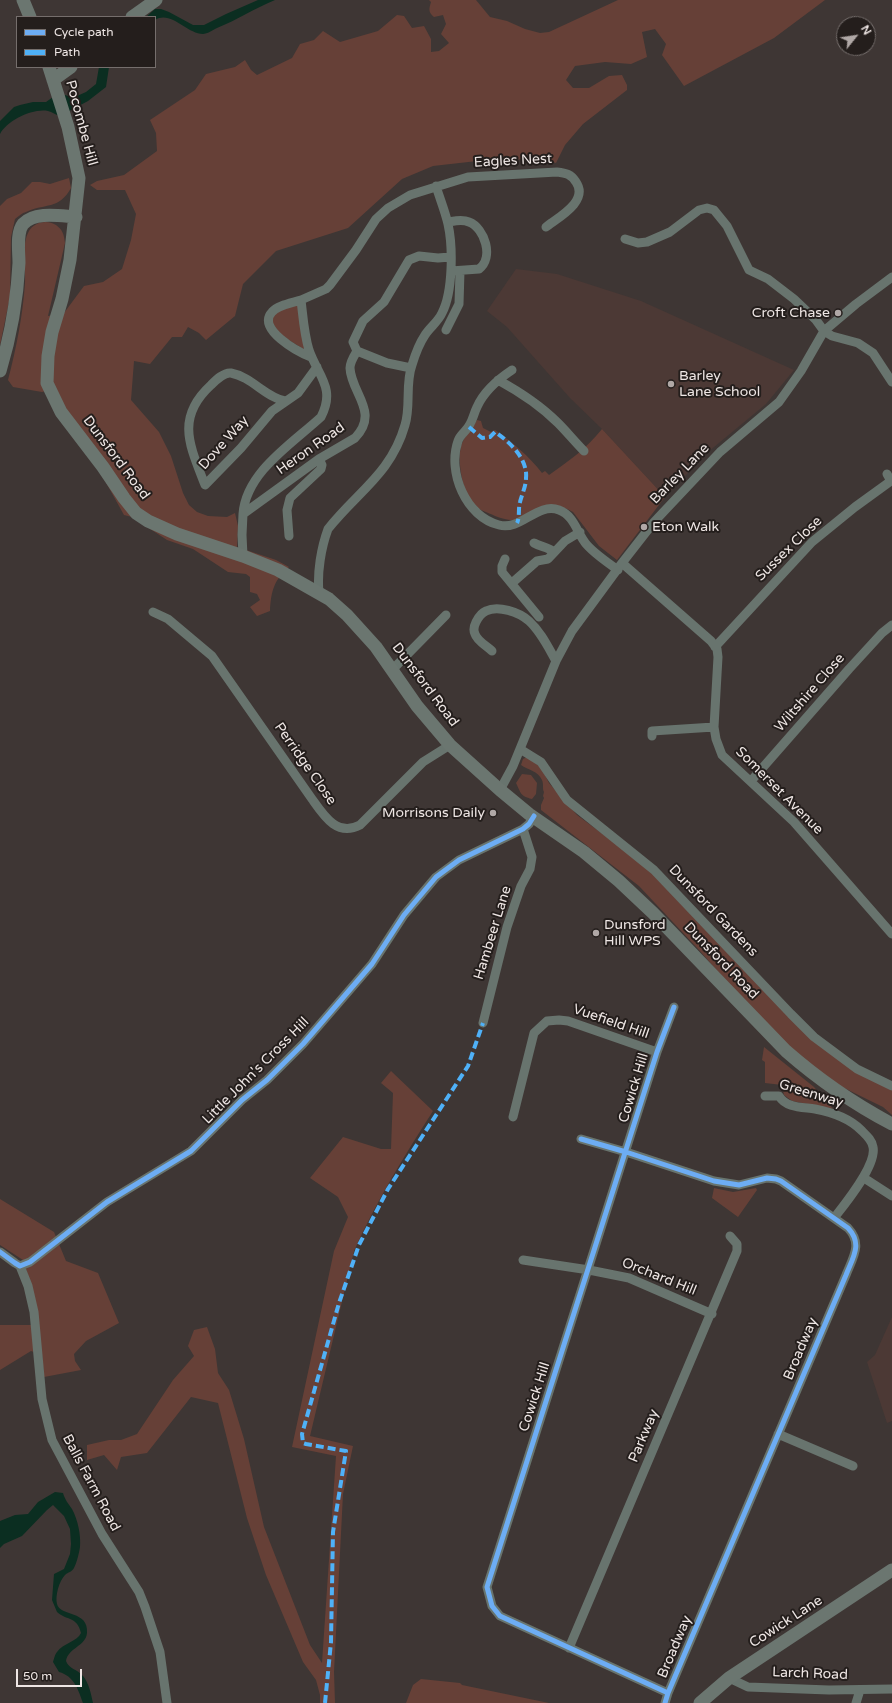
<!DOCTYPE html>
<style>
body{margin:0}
#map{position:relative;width:892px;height:1703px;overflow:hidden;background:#3e3634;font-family:"Varela Round",sans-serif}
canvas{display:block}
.legend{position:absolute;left:16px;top:16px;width:140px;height:52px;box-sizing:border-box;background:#241e1c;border:1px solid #756e6c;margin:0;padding:5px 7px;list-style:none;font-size:12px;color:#eee6e4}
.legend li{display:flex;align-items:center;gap:8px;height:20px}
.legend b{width:20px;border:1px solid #756e6c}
.north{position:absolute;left:836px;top:16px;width:40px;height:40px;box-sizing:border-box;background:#241e1c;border:1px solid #756e6c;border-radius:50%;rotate:60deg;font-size:11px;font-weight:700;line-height:16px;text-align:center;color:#eee6e4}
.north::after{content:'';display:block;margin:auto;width:14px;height:18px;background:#b0a8a6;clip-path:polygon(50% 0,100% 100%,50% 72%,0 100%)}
.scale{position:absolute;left:16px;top:1669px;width:66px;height:18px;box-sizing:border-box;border:2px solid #eee6e4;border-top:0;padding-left:5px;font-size:12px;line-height:14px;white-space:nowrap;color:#eee6e4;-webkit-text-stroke:3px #241e1c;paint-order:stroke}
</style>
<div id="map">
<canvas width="892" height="1703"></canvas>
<ul class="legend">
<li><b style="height:5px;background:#6dadf4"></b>Cycle path</li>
<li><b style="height:5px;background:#4fb1f8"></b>Path</li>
</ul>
<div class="north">N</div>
<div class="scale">50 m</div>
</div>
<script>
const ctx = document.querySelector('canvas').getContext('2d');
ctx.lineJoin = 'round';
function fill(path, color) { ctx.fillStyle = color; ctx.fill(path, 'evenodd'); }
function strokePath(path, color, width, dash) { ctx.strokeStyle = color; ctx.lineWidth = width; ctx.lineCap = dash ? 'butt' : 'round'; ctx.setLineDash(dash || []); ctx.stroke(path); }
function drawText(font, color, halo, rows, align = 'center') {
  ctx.font = font + ' "Varela Round",sans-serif'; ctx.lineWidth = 4; ctx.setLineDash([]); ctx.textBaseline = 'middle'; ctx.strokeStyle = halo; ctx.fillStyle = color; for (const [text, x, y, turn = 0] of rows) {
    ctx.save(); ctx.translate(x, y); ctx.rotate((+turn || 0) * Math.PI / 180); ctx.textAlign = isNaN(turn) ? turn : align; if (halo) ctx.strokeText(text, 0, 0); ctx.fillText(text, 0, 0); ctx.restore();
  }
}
const built = new Path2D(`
 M516,269L557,274L641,301L794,370L766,404L708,452L665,497L602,429L570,398L507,327L487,311Z
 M892,1317V1421L887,1423L867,1362L875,1355Z`);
const green = new Path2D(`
 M429,0H476L490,17L507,21L525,29L540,33L549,32L618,0H825L774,38L684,86L662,55L666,44L655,29L642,32L647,57L631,64L605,62L575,66L566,80L573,88H589L609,76L622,75L627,85V90L583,124L565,145L556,163L542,159L486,160L433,166L402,179L348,228L276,251L243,284L235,316L206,340L199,333L188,327L182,337H172L150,364L134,361L131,400L159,432L171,456L183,493L189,505L197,512L208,516L227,517L235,513L238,526L237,547L276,560L289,567C274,580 271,591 270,611L257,616L250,607L260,600L257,594L250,592V577L246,574L228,572L193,549L167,540L132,517L124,515L54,389L42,392L13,387L8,380C16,350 23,314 25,283C26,267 21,245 29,231C34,222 47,219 56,225C63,230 64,235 65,243L48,316L64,313L84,286L103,282L122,269L131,240L136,214L125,190H97L90,185L97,181L124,175L157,151L156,133L150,120L195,90L206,74L235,67L245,60L251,70L257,75L292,58L300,44L314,40L323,31L340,42L378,31L397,15L404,16L412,28L424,26L431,39V52L439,51L449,43L441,34L446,24L443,15L434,17C428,12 429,9 431,2Z
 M69,178L71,188C59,210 45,203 26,212C22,213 19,216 15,219L11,237L10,297L0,345V206L7,199L21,193L32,182H40L50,184Z
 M296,304L299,306L305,350L276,332L272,326L273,315L275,313Z
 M477,420L481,421L483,428L491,432L495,430C513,443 529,456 542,473L545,471L549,475C569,461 587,448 602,429L665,497L617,560L599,546L573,512C550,498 538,518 516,520C509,521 501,518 495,516C489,513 479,510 473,505C463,493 457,462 461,446C464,436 472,429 477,420Z
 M527,757L541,767L549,783L577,815L643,864L801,1029L892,1089V1115L883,1107L838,1085L801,1058L741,998L699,950L639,886L541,810V805L544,798L543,796L544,792C542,789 544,785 542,780C538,771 528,770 521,765L523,759Z
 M522,774L531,775L537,783L536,794L532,799C520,796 521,793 516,783Z
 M764,1047L814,1087L833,1109L792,1101L784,1095L782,1085L765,1083V1062L762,1060Z
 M391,1071L433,1111C404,1156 376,1202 354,1251L310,1436L353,1446L343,1494L334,1672L335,1703H320V1695L316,1680L303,1662L266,1575L247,1518L218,1403L191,1397L147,1453L121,1457L117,1470L104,1455L87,1460V1445L109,1440H121L137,1434L173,1380L194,1356L188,1346L194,1330L207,1327L215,1349L218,1373L229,1390L244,1439L264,1527L310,1645L322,1663L336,1456L292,1447L334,1251L348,1217L338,1197L310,1178L343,1137L381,1149H391L393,1093L381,1083Z
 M714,1188L733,1192L756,1188L757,1190L738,1217L712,1198Z
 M0,1199L54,1232L66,1261L98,1273L119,1323L86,1341L74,1354L75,1361L81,1370L44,1377L42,1355L31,1351L0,1370V1325H31V1285L23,1260L0,1245Z
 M421,1679L460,1683L462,1685L549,1703H406L413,1685Z`);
const water = new Path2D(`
 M258,0H275C255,8 237,20 217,28C213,30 207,34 203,34C187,34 171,10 155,20V17H146L155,9H161L169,12L193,25H204L226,14Z
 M99,67H109L106,87L88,101L60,116C56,115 52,112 48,111C32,108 7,121 0,134V121L14,107L20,105L33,102H46L53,97L65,95L71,97L77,96L86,92L96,84Z
 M55,1492L63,1493C65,1500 68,1503 72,1509C78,1520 81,1535 80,1547C79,1553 77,1562 74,1568C72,1572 68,1572 65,1575C59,1581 55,1596 57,1604C60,1617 89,1610 87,1633C86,1646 68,1648 66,1661C69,1669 77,1669 83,1676C89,1683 91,1694 93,1703H83C78,1689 74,1676 59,1672L53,1662C54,1659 55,1654 57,1652C63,1643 77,1642 81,1633C77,1616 67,1621 57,1612L52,1600L54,1574L64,1569L70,1554L71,1544L70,1529L64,1516L53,1505L47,1510L22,1536L4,1544L0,1548V1521L15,1515L28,1514L38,1502Z`);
const street = new Path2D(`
 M448,222C455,221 462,219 469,222C485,228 494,258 479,269L451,271
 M625,239L638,243L647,242L670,232L699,210L707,208L714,210L727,226L749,270L768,279L794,299L816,320L824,331L832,336L858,343L873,353L892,382
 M301,300C292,303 278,305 272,312C256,329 298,352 311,357
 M446,330L459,304L460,271
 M357,351L353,342L363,321L384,302L409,260L419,256L438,258L450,257
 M357,351L387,363L411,368
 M512,370C497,380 484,391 477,407C474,413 473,419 470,424C467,431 460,434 458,441C447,472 466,517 499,525C521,531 537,502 559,510C575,516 577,534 587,545C595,554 608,563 618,570
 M498,380C520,392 540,405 558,423C567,432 575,442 584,451
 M285,401C265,397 252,377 231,373C224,372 216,380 211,385C175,418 190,446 205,485L241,448L272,411L298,393L317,367
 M243,514C246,472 293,443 321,417C336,388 318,376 309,350C304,334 303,316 301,300L326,289L330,285L356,250L376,219L388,208L410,195L468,177L557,172C566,173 571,174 576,182C589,201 559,217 546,227
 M289,536L287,510L290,498L321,469L322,465L319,459
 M534,543C541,547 548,547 554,552
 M243,556L242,535L243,514L319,459L355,438C380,412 351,393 350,368C350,362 354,356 357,351
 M505,559L502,566V572L539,617
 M622,563L711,641L717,649L718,657L714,727L716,739L722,755L794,822L892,934
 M512,583L537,561L548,559L565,541L580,532
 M319,592C317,573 321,548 328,529C357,492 391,474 405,425C411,406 405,384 412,365C415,355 419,344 425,335C430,327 438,322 442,313C453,292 453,247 448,224C445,211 440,199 436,186
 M153,612L168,619L212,656L312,799C324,816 337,837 360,825L423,762L450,745
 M715,647L812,542L855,507L891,481L887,474
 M492,651C487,646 477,641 475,634C473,630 474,626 476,622C478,618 481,613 486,611C498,605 519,612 529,621C541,632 548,647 556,661
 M393,669L446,615
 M652,736V731L714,727
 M520,749L541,762L567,800L654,870L791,1014L814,1037L857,1069L892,1086
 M751,781L849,669L882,633L892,625
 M500,790L513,766L556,661L572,631L622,563L654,522L720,452L779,402L801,371L824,331L856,304L892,277
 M483,1023L507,927L521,886L530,869L532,857L523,829
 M765,1096H779C786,1108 802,1107 815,1109C831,1112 849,1118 861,1130C866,1135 872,1140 873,1147C877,1165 845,1204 834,1218
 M513,1117L534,1033L547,1021L559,1020L568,1021L657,1052
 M581,1139L626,1152L714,1181L739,1185L767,1178L776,1179L781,1181L848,1228C863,1244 853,1257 846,1275L668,1693L665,1703
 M864,1178L892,1196
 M0,1252L15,1263L20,1266L30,1262L107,1202L191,1151L242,1100L267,1080L303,1044L372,964L404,915L436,877L459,860L523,829L529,824L534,816
 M523,1260L589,1270L629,1278L712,1314
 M20,1266L28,1286L34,1312L42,1399L52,1440L102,1534L139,1592L145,1607L160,1652L167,1703
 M778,1434L853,1466
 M569,1648L737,1251V1244L730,1236
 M729,1678L748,1687L829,1690L892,1689
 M668,1693L500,1616L492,1606L487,1587L657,1052L674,1007
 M856,1703L860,1690`);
const secondary = new Path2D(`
 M23,0L30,17
 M132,17L156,0
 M49,67L68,127L79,178L70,260L62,299L52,332L48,356L47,383L61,412L103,467L124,498L136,513L148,521L177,534L243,556L278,570L329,599L347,615L376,647L417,706L450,745L500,790L529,814L584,852L619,881L653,913L786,1051C818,1079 854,1104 892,1124
 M53,80L71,67
 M0,371C11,335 17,301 19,263C19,252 16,233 23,224C35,211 60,216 76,217
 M700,1703L729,1678L892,1570`);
const quiet = new Path2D(`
 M469,427L482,438L490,437L495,432C509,441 528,459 526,478C526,486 522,494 520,502C518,509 520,517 517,523
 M325,1703L331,1642L333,1532L346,1451L306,1444L303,1443L302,1434L339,1303L359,1245L388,1189L468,1066L483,1023`);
const cycleway = new Path2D(`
 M581,1139L626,1152L714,1181L739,1185L767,1178L776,1179L781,1181L848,1228C863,1244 853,1257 846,1275L668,1693L665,1703
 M0,1252L15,1263L20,1266L30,1262L107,1202L191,1151L242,1100L267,1080L303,1044L372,964L404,915L436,877L459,860L523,829L529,824L534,816
 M668,1693L500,1616L492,1606L487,1587L657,1052L674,1007`);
const markers = [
 [838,313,4,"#b0a8a6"],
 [671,384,4,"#b0a8a6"],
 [644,527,4,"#b0a8a6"],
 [493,813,4,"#b0a8a6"],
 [596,933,4,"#b0a8a6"]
];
const streetNames = [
 ["Pocombe Hill",81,123,75],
 ["Eagles Nest",513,161,-3],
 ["Dove Way",224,443,-48],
 ["Heron Road",311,449,-35],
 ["Dunsford Road",116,458,53],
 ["Barley Lane",680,474,-46],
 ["Sussex Close",789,549,-44],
 ["Dunsford Road",425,685,53],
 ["Wiltshire Close",810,693,-49],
 ["Perridge Close",305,764,55],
 ["Somerset Avenue",779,791,45],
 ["Dunsford Gardens",713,911,46],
 ["Hambeer Lane",493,933,-73],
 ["Dunsford Road",721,961,46],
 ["Vuefield Hill",611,1022,19],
 ["Little John's Cross Hill",256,1071,-45],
 ["Cowick Hill",634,1088,-73],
 ["Greenway",811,1094,17],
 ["Orchard Hill",659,1277,22],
 ["Broadway",801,1349,-67],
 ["Cowick Hill",535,1397,-72],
 ["Parkway",644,1436,-67],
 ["Balls Farm Road",91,1483,62],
 ["Cowick Lane",786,1622,-33],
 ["Broadway",675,1647,-67],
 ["Larch Road",810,1674,2]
];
const poiNames = [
 ["Croft Chase",830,313,"right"],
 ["Barley",679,376],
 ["Lane School",679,392],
 ["Eton Walk",652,527],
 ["Morrisons Daily",485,813,"right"],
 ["Dunsford",604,925],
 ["Hill WPS",604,941]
];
fill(built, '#4c3935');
fill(green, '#664037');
fill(water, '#0b2e21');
strokePath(street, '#68746e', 9);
strokePath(secondary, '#6b7670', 13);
strokePath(quiet, '#4fb1f8', 4, [8, 4]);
strokePath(cycleway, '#6dadf4', 5);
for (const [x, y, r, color] of markers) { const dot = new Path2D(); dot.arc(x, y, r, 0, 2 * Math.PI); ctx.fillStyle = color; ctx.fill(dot); strokePath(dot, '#241e1c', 1.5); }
drawText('14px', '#eee6e4', '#241e1c', streetNames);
drawText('14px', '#eee6e4', '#241e1c', poiNames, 'left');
</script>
